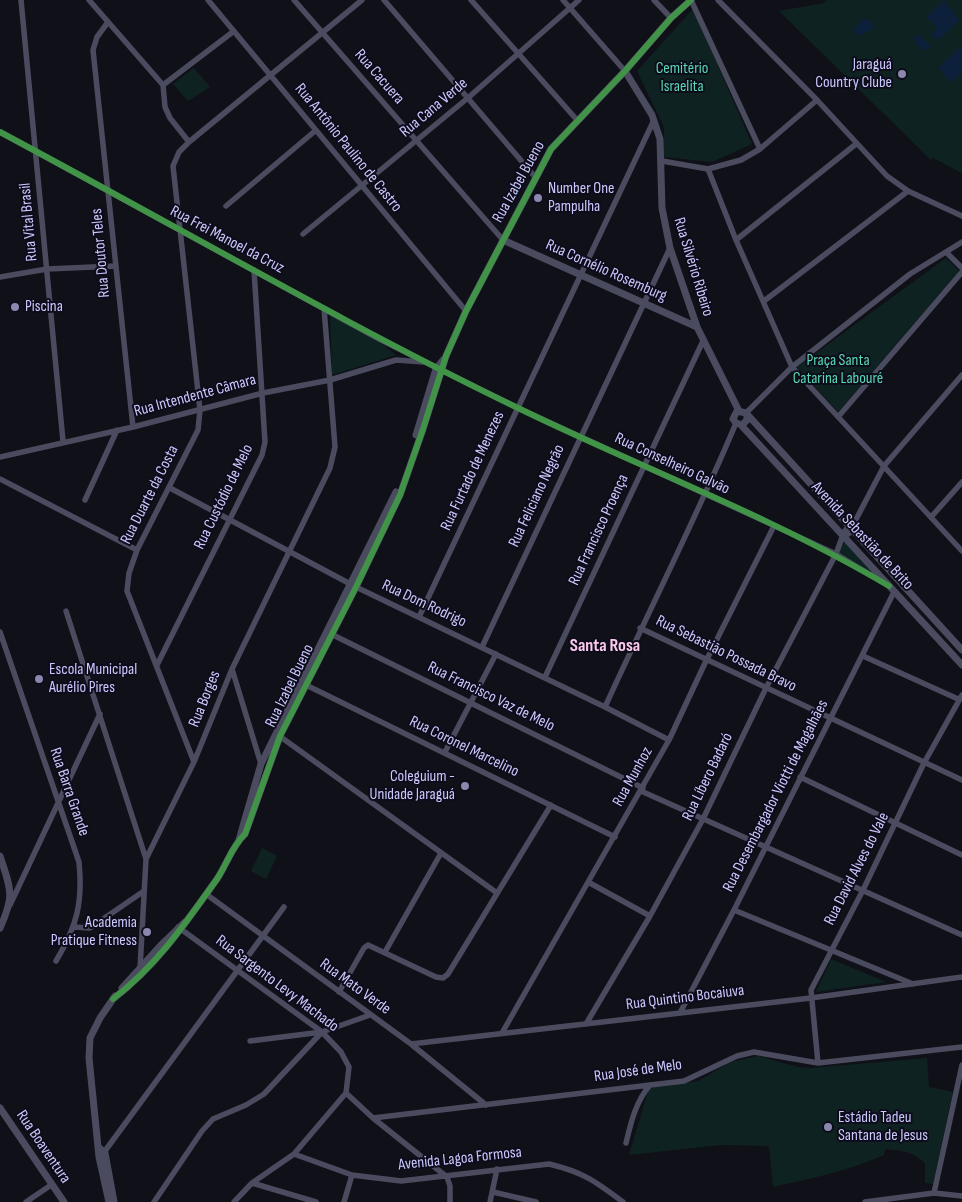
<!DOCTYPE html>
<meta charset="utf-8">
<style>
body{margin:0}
canvas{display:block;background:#101018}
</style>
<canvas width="962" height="1202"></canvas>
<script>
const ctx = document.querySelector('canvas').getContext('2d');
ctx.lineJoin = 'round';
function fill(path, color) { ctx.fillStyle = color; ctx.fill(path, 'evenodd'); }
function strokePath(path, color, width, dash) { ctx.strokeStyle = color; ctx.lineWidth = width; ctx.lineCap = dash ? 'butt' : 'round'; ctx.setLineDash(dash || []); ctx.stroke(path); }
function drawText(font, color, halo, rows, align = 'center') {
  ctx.font = font + ' "Sofia Sans Condensed",sans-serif'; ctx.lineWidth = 4; ctx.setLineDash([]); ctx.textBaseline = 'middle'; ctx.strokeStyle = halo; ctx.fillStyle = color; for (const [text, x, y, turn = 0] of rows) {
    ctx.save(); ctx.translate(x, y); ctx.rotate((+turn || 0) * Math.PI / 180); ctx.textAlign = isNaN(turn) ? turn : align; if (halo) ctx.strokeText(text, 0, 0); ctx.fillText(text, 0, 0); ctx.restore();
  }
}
const green = new Path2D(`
 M826,0H962V173L933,158L931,160L779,11L824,3Z
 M693,9L752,144L712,162L664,157V127L637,71Z
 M194,68L210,87L188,101L173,84Z
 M946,258L959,271L838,412L797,367Z
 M330,315L377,340L396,355L332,375Z
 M844,540L879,579L838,556Z
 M262,848L277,856L266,879L251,871Z
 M831,959L886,982L816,992Z
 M758,1056L798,1067L811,1068L927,1058L929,1087L953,1092L933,1184L925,1183V1163C912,1151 902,1151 885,1149L884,1155C849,1171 811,1178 773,1187L769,1146L721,1145L629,1155L649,1088L698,1081L731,1062Z`);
const water = new Path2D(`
 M944,0L959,20L938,40L931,34L938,28L927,17Z
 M864,18L871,21L874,28L859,36L853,30Z
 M918,35L929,44V49L924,50L915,43L914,36Z
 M962,46V72L951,82L938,68Z`);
const minor = new Path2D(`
 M21,0L63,441
 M89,0L163,85L165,107L170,118L189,142
 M208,0L466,311
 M294,0L503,240
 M384,0L536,178
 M471,0L577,120
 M563,0L625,71
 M654,0L671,18
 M691,0L760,149
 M718,0L817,100L887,176L908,191L962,216
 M108,22L97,37L93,50L133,427
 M163,85L234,31
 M0,132L381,340L518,408L836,554L884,583
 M662,161L708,169L741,160L760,149L817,100
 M708,169L736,240L792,367L962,551
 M226,206L315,131
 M303,234L469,97L579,0
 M736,240L856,144
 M946,252L962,268
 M0,277L47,269L116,266
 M764,301L908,191
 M746,413L792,367L910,274L962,242
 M838,417L962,272
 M0,457L133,427L263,393L330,380L396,360L424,362
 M0,479L137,550
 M170,488L356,587L605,707L669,740
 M85,500L117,430
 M932,516L962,482
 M844,537L852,531V527L884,466L962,375
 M66,611L146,859
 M419,617L654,120
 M640,628L962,780
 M0,632L79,862C83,903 77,926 56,961
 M329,633L643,788
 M482,647L670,248
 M863,656L958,699
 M157,665L262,455L265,442L254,270
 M232,669L261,764
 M545,677L703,341
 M304,684L615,837
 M605,707C648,612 696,519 736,423
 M278,735L497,893
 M445,752L496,654
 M194,762L127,591L129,573L137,550L198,430L200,410L173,166L179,152L189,142L362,0
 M800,777L962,855
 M641,791L962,935
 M588,882L650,916
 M206,894L411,1044L486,1105
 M10,905L100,714
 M734,910L913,984
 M74,927L90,928L144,891
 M178,927L322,1032L341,1052L349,1067L346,1093L294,1154L252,1183L234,1202
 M385,952L441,853
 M140,969L146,859L194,762L232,669L330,468L335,447L324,308
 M339,992L364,948L368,945L436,977L443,978L448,974L551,805
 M681,1011L734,910L894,592
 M586,1024L650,916L703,819L766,688L836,554L844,532L848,527H852
 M502,1033L669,740L706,661L774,526
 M250,1041L322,1032
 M411,1044L811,998L962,977
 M818,1063L811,990L863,890L924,763L962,695
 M346,1093L373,1118L447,1177L450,1186V1202
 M373,1118L684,1081L737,1056L754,1052L818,1063L962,1047
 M626,1143C631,1122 636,1101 650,1085
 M294,1154L352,1175L401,1181L549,1164C583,1172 595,1181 623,1202
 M102,1155L284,907
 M252,1183L316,1202
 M493,1192L536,1202
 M934,1193L962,1065
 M26,1202L51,1185
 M154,1202L202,1131L213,1119L246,1105L264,1094L322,1032L370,1015
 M344,1202L352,1175
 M490,1202L497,1169
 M865,1202L934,1193L962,1196`);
const tertiary = new Path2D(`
 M625,71L652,115L660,139L662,208L670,248L697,327L739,411
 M503,240L697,327
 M747,415V420L742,425L736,423L733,419L737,411L746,413L962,650
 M741,425L962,665
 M416,435L436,369L444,359
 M239,840L261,764L396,492
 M0,856C11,890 15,895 0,928
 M122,988L161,945L185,922
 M113,999C157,965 185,924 217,879C227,864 232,846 245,834L280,736L356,587L400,495L423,429L446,356L466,311L551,149L625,71L671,18L691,0
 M0,1108L64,1202
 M98,1147L105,1153L114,1202
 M109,1202L99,1157L89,1058L90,1038L100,1018L115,996`);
const cycleway = new Path2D(`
 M0,132C173,224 342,323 518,408C641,468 771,516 889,586
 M113,999C157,965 185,924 217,879C227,864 232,846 245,834L280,736L356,587L400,495L423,429L446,356L466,311L551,149L625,71L671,18L691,0`);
const markers = [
 [902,74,5,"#8a88ad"],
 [538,198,5,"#8a88ad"],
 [15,307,5,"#8a88ad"],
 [39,679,5,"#8a88ad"],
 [465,786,5,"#8a88ad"],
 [147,932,5,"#8a88ad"],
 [828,1127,5,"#8a88ad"]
];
const poiNames = [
 ["Jaraguá",892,65,"right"],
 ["Country Clube",892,83,"right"],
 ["Number One",548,189],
 ["Pampulha",548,207],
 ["Piscina",25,307],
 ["Escola Municipal",49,670],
 ["Aurélio Pires",49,688],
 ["Coleguium -",455,777,"right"],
 ["Unidade Jaraguá",455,795,"right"],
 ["Academia",137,923,"right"],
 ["Pratique Fitness",137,941,"right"],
 ["Estádio Tadeu",838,1118],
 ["Santana de Jesus",838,1136]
];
const parkNames = [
 ["Cemitério",682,69],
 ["Israelita",682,87],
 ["Praça Santa",838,361],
 ["Catarina Labouré",838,379]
];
const streetNames = [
 ["Rua Cacuera",379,77,49],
 ["Rua Cana Verde",434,108,-40],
 ["Rua Antônio Paulino de Castro",348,148,51],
 ["Rua Izabel Bueno",519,182,-61],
 ["Rua Vital Brasil",29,222,-95],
 ["Rua Frei Manoel da Cruz",227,240,28],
 ["Rua Doutor Teles",101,253,-95],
 ["Rua Silvério Ribeiro",693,267,73],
 ["Rua Cornélio Rosemburg",606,271,24],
 ["Rua Intendente Câmara",195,396,-15],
 ["Rua Conselheiro Galvão",672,464,25],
 ["Rua Furtado de Menezes",473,471,-65],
 ["Rua Duarte da Costa",150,495,-63],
 ["Rua Feliciano Negrão",537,496,-65],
 ["Rua Custódio de Melo",224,497,-64],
 ["Rua Francisco Proença",599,530,-65],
 ["Avenida Sebastião de Brito",862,536,47],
 ["Rua Dom Rodrigo",424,604,25],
 ["Rua Sebastião Possada Bravo",726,654,26],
 ["Rua Izabel Bueno",290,686,-64],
 ["Rua Francisco Vaz de Melo",491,697,26],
 ["Rua Borges",205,699,-68],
 ["Rua Coronel Marcelino",464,747,26],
 ["Rua Munhoz",633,777,-61],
 ["Rua Líbero Badaró",708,777,-64],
 ["Rua Barra Grande",69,792,71],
 ["Rua Desembargador Viotti de Magalhães",776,796,-63],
 ["Rua David Alves do Vale",857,869,-63],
 ["Rua Sargento Levy Machado",277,984,37],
 ["Rua Mato Verde",355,987,36],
 ["Rua Quintino Bocaiuva",685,998,-7],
 ["Rua José de Melo",638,1071,-8],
 ["Rua Boaventura",43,1147,56],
 ["Avenida Lagoa Formosa",460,1159,-6]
];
const neighbourhoodNames = [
 ["Santa Rosa",605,646]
];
fill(green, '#0f2222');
fill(water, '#0d203b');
strokePath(minor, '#4b4b60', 5.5);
strokePath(tertiary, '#4b4b60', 7);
strokePath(cycleway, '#419447', 6);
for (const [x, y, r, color] of markers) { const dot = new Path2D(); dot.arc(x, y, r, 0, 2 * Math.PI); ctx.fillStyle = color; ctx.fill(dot); strokePath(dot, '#0d0c1b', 2); }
drawText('16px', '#cbc8fd', '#0d0c1b', poiNames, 'left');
drawText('16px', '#58d9b1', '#0d0c1b', parkNames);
drawText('16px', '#cbc8fd', '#0d0c1b', streetNames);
drawText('bold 18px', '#fdcaed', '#0d0c1b', neighbourhoodNames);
</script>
